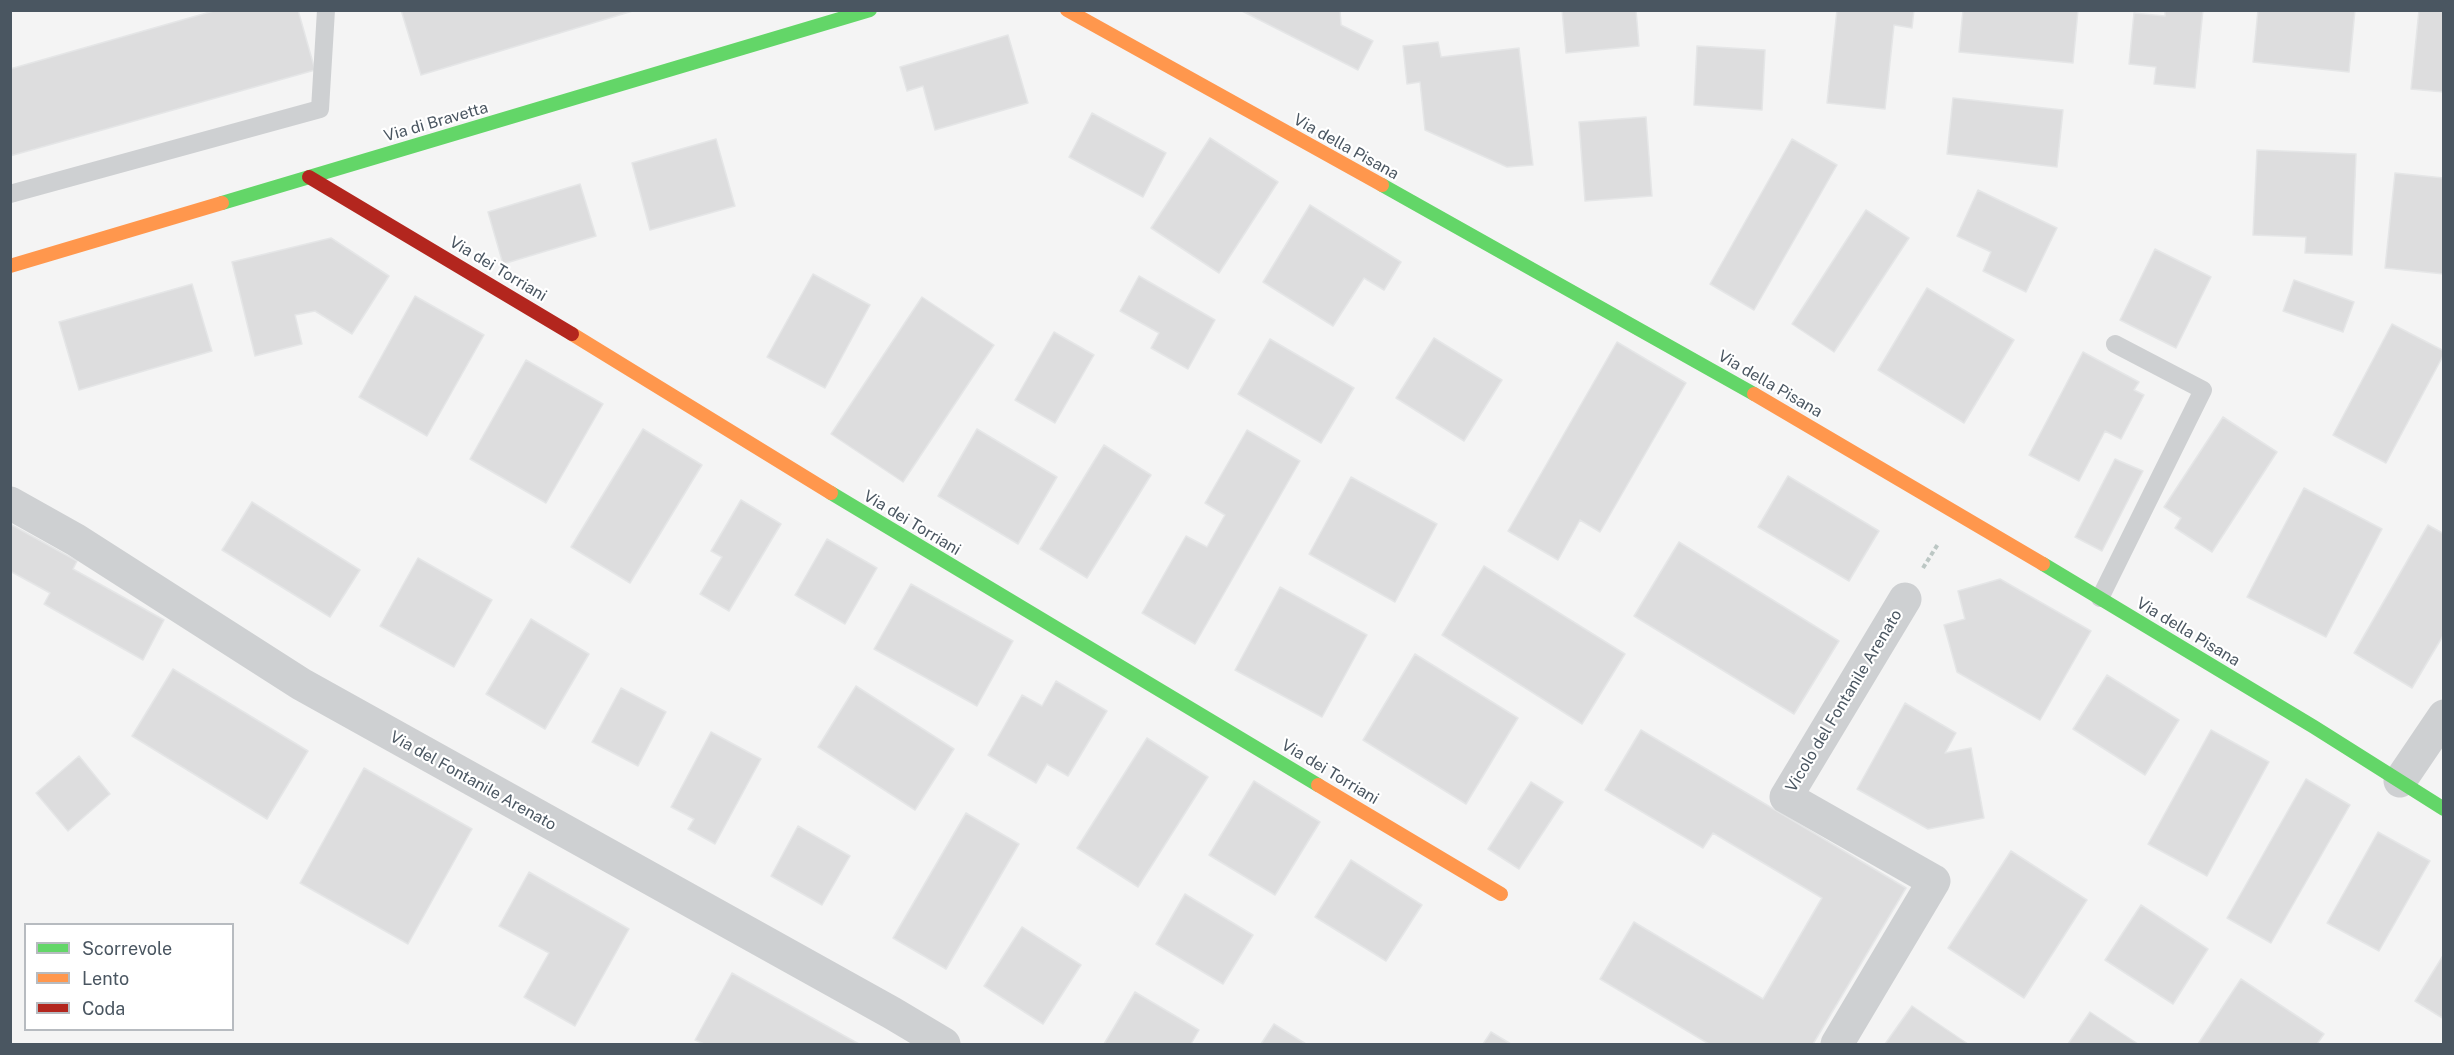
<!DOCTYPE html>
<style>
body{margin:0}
#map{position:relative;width:2454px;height:1055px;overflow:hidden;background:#f4f4f4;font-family:"Public Sans",sans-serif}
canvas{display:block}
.frame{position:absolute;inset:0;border:12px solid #4a5661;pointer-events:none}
.legend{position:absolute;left:24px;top:923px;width:210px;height:108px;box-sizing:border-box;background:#fff;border:2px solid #b7bbc0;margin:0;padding:8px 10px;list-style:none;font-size:18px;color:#4a5661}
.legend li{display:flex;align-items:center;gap:12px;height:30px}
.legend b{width:30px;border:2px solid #b7bbc0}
</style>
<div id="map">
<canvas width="2454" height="1055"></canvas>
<div class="frame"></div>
<ul class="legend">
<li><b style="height:8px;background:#63d668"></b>Scorrevole</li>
<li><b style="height:8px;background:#ff974d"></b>Lento</li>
<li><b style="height:8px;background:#b3261e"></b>Coda</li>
</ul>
</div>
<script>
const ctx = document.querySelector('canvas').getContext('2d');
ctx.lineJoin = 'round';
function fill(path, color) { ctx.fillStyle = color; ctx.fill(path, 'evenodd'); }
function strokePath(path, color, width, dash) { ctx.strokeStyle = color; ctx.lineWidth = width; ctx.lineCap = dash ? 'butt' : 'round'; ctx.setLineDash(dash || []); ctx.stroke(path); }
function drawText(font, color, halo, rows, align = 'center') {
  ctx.font = font + ' "Public Sans",sans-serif'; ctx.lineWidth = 4.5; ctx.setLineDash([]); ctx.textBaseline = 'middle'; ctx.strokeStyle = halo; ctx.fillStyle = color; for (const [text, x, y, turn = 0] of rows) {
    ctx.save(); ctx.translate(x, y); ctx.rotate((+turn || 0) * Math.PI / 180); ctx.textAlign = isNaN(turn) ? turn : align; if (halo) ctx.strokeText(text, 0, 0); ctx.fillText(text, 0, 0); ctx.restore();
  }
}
const building = new Path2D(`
 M217,10H298L315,70L10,156V69Z
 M401,10H636L421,75Z
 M1240,10H1340L1341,25L1373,41L1358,70Z
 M1562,10H1636L1639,46L1566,53Z
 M1837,10H1914L1912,28L1894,25L1885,109L1827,103Z
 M1963,10H2078L2073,63L1959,52Z
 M2165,10H2203L2195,88L2154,84L2156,67L2129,64L2134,13L2165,16Z
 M2258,10H2355L2349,72L2253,62Z
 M2419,10H2444V92L2411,89Z
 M1008,35L1028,103L935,130L923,86L907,91L900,67Z
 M1438,42L1441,57L1519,48L1533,165L1507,167L1425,130L1420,82L1407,84L1403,46Z
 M1697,46L1765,50L1762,110L1694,105Z
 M1953,98L2063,110L2057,167L1947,154Z
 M1092,113L1166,153L1143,197L1069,157Z
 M1646,117L1652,196L1585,201L1579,122Z
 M1210,138L1278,182L1219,273L1151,228Z
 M716,139L735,206L650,230L632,163Z
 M1792,139L1837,165L1754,310L1710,284Z
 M2257,150L2356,154L2352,255L2305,253L2306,237L2253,235Z
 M2395,173L2444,178V274L2385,268Z
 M580,184L596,236L503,264L488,212Z
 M1978,190L2057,228L2026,292L1983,271L1991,252L1957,236Z
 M1310,205L1401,262L1384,290L1364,278L1333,326L1263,282Z
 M1866,210L1909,238L1834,352L1792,324Z
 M331,238L389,276L352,334L315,311L295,315L302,344L255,356L232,262Z
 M2155,249L2211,277L2176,348L2120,320Z
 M813,274L870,305L825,388L767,357Z
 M1139,276L1215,320L1188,369L1151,348L1159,333L1120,311Z
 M2294,280L2354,302L2343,332L2283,311Z
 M192,284L212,351L79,390L59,322Z
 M1927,288L2014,340L1964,423L1878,370Z
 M415,296L484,335L427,436L359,397Z
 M922,297L994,345L903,482L831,434Z
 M2392,324L2444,351V354L2386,463L2333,435Z
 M1054,332L1094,355L1055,423L1015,400Z
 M1434,338L1502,380L1464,441L1396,398Z
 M1270,339L1354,388L1321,443L1238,394Z
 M1617,342L1686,383L1600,532L1580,520L1558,560L1508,531Z
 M2083,352L2139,382L2134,390L2144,395L2121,439L2105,431L2079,481L2029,455Z
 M526,360L603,404L546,503L470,459Z
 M2223,417L2277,452L2212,552L2175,528L2181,518L2164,507Z
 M643,429L702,465L630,583L571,547Z
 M977,429L1057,477L1018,544L938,496Z
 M1247,430L1300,461L1195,644L1142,613L1186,536L1207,547L1225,515L1205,503Z
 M1104,445L1151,475L1087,578L1040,549Z
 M2115,459L2143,471L2102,551L2075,537Z
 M1788,476L1879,531L1849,581L1758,527Z
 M1351,477L1437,524L1395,602L1309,554Z
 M2304,488L2382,529L2326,637L2247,597Z
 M741,500L781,524L729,611L700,594L722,557L711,551Z
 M252,502L360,570L330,617L222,550Z
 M10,524L77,561L73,569L164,620L143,660L44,604L50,593L10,571Z
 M2428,525L2444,534V634L2412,688L2354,653Z
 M827,539L877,568L845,624L795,595Z
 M1679,542L1839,641L1794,714L1634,616Z
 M418,558L492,600L454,667L380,626Z
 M1484,566L1625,654L1582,724L1442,635Z
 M2000,579L2091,631L2040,720L1957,672L1944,625L1965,619L1958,591Z
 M911,584L1013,641L977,706L874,649Z
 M1280,587L1367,635L1322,717L1235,670Z
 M531,619L589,654L545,729L486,694Z
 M1415,654L1518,718L1466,804L1363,740Z
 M173,669L308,751L267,819L132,736Z
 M2107,675L2179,720L2145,775L2073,729Z
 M1056,681L1107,711L1068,776L1047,764L1036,783L988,755L1022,695L1042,706Z
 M856,686L954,749L915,810L818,747Z
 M621,688L666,712L638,766L592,742Z
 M1905,703L1956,733L1945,753L1971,748L1984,818L1928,829L1857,789Z
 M1641,730L1906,888L1813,1044H1709L1600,979L1634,922L1763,999L1822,898L1713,833L1703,848L1605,790Z
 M2211,730L2269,762L2207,876L2148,844Z
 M711,732L761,759L715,844L688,829L694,819L671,807Z
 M1147,738L1208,777L1138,887L1077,848Z
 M79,756L110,794L68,831L36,793Z
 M364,768L472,829L408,944L300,883Z
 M2306,779L2350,805L2271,943L2227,918Z
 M1254,781L1320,822L1275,895L1209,855Z
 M1531,782L1563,802L1519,869L1488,849Z
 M966,813L1019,844L946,969L893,938Z
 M798,826L850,856L822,905L771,876Z
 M2378,832L2430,861L2379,951L2327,923Z
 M2011,851L2087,900L2024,998L1948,948Z
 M1351,860L1422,905L1386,961L1315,917Z
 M529,872L629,929L575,1026L524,997L549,953L499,926Z
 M1185,894L1253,935L1223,984L1156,944Z
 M2141,905L2208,949L2173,1004L2105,960Z
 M1022,927L1081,965L1043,1024L984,986Z
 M2444,954V1019L2415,1001Z
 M732,973L859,1044H704L695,1040Z
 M2241,979L2324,1034L2317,1044H2198Z
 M1135,992L1199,1030L1191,1044H1104Z
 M1912,1006L1968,1044H1885Z
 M2090,1012L2138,1044H2068Z
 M1274,1024L1306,1044H1261Z
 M1491,1032L1511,1044H1483Z`);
const path = new Path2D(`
 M1923,568L1938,544`);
const lane = new Path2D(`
 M10,194L320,109L326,10
 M2100,598L2203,390L2115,344`);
const street = new Path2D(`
 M10,503L76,540L301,684L892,1013L944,1044
 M2400,781L2444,716
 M1837,1044L1934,881L1786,797L1905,599`);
const fast = new Path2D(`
 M1382,185L1754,394
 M222,203L870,10
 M831,493L1318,785
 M2043,564L2314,727L2444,809`);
const slow = new Path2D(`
 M1067,10L1382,185
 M10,266L222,203
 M572,334L831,493
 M1754,394L2043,564
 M1318,785L1501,894`);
const jam = new Path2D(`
 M309,177L572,334`);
const streetNames = [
 ["Via di Bravetta",436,122,-16],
 ["Via della Pisana",1346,147,29],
 ["Via dei Torriani",498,269,31],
 ["Via della Pisana",1770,384,30],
 ["Via dei Torriani",912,523,31],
 ["Via della Pisana",2188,632,31],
 ["Vicolo del Fontanile Arenato",1844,701,-59],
 ["Via dei Torriani",1330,772,31],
 ["Via del Fontanile Arenato",473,781,29]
];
fill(building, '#ddddde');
strokePath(building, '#e5e6e7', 1.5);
strokePath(path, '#bcc7c4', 4, [4.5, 3]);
strokePath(lane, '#ced0d2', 18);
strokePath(street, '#ced0d2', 33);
strokePath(fast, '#63d668', 14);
strokePath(slow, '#ff974d', 14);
strokePath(jam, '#b3261e', 14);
drawText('16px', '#4a5661', '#fff', streetNames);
</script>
